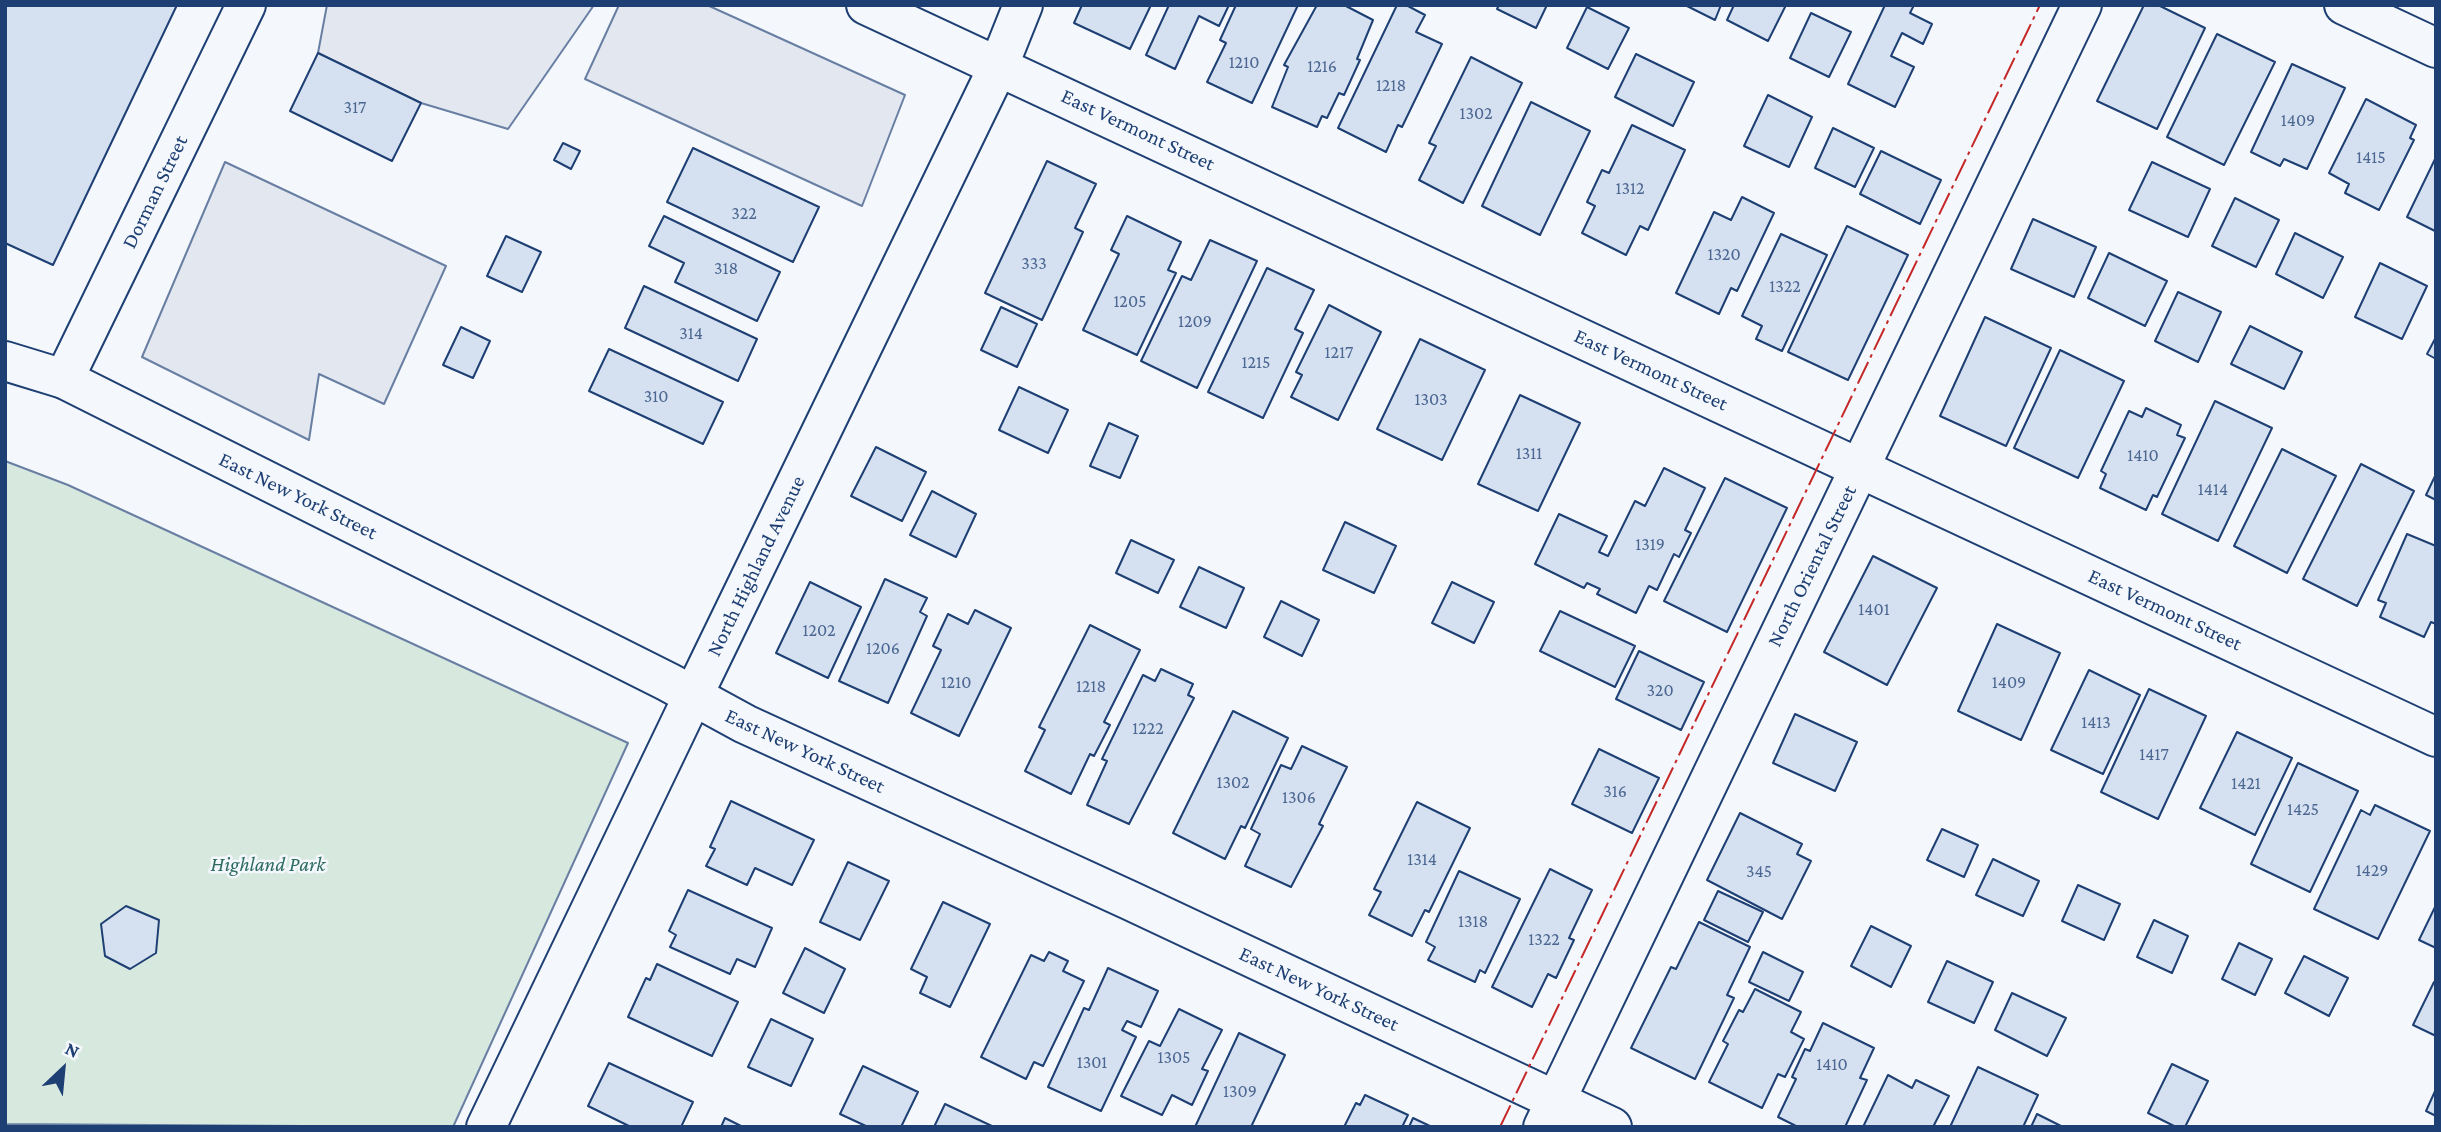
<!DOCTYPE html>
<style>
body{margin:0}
#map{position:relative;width:2441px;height:1132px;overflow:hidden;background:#f4f7fb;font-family:"Crimson Pro",serif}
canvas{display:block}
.frame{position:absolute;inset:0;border:7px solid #1d3f73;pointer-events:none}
.north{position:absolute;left:28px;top:1034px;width:70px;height:70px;-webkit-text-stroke:5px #f4f7fb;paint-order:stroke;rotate:26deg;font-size:19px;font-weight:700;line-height:28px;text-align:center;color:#1d3f73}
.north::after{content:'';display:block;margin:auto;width:24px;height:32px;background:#1d3f73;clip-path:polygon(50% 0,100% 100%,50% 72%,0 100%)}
</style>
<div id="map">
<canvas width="2441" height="1132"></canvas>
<div class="frame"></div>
<div class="north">N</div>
</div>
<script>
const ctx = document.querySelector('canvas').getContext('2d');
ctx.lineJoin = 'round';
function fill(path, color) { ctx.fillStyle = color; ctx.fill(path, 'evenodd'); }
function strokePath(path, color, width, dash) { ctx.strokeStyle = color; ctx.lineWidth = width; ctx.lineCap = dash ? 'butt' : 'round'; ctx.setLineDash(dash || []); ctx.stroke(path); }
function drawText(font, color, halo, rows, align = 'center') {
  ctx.font = font + ' "Crimson Pro",serif'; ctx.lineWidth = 5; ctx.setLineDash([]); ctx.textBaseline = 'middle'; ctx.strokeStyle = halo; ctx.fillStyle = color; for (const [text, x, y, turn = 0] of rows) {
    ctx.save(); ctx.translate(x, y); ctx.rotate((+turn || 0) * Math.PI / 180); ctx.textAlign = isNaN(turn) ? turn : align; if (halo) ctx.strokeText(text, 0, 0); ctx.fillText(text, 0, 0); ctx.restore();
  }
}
const green = new Path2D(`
 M5,461L68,485L628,743L453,1127L5,1124Z`);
const parking = new Path2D(`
 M327,5H594L508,129L421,103L318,53Z
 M619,5H707L905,95L862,206L585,79Z
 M225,162L446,266L384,404L319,374L309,440L142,357Z`);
const building = new Path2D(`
 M5,5H177L53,265L5,243Z
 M1082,5H1151L1130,49L1074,23Z
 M1169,5H1229L1219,26L1199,16L1175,69L1146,55Z
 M1236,5H1298L1252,103L1207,82L1226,43L1220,40Z
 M1317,5H1344L1373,20L1357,59L1360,60L1344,95L1339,93L1327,118L1322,116L1317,127L1272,107L1288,67L1284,65Z
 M1397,5H1406L1425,15L1416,32L1442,44L1402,127L1398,125L1386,152L1338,128Z
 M1499,5H1547L1536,28L1497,9Z
 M1685,5H1721L1715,20Z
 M1734,5H1786L1768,41L1727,20Z
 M1885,5H1914L1910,13L1932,24L1923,44L1902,33L1891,56L1914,67L1895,107L1848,84Z
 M2144,5H2158L2205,28L2157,129L2097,101Z
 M1587,7L1629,28L1608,69L1567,48Z
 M1811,13L1851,32L1829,77L1790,58Z
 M2217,34L2275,62L2224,165L2167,137Z
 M318,53L421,103L392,161L290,111Z
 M1636,54L1694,82L1673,126L1615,97Z
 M1471,57L1522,83L1463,203L1419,180L1436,146L1429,143Z
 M2292,64L2345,88L2307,169L2284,159L2280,166L2251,152Z
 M1768,95L1812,117L1789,167L1744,146Z
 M2366,99L2416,125L2410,138L2414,140L2379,210L2345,193L2349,184L2329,173Z
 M1531,102L1590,131L1540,235L1482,206Z
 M1632,125L1685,150L1648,230L1640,226L1626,255L1582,233L1595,206L1587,202L1602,170L1609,173Z
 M1833,128L1874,148L1855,187L1815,168Z
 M563,143L580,151L571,169L554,160Z
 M693,148L819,207L793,262L667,202Z
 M1881,151L1941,180L1920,224L1860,194Z
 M2436,157V229L2435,231L2407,217Z
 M1047,161L1096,184L1075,228L1083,232L1042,320L985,293Z
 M2152,162L2210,189L2188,237L2129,210Z
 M1742,197L1774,213L1737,291L1731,288L1719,314L1676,293L1714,212L1731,220Z
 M2235,198L2279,220L2256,267L2212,246Z
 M664,216L780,272L757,321L675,282L684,263L649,246Z
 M1127,216L1181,242L1168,270L1176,273L1137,355L1083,330L1119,254L1111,250Z
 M2033,219L2096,247L2074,297L2011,269Z
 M1847,226L1908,255L1848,380L1788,352Z
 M2295,233L2343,257L2323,298L2276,274Z
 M1781,234L1827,255L1782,351L1756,339L1762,326L1742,316Z
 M506,236L541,252L522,292L487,276Z
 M1210,240L1257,261L1197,388L1141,361L1182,276L1191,280Z
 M2109,253L2167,281L2145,326L2088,298Z
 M2380,263L2427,286L2402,339L2355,317Z
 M1267,268L1314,290L1295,329L1303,333L1263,418L1208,392Z
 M644,286L757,339L738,381L625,328Z
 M2178,292L2221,312L2198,362L2155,341Z
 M1329,305L1381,332L1338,420L1291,397L1302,375L1296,372Z
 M1001,307L1037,324L1017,367L981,350Z
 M1985,317L2051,348L2006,446L1940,416Z
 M2250,326L2302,352L2284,389L2231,364Z
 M461,327L490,341L473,378L443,365Z
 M2436,337V359L2427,354Z
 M1420,339L1485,370L1442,460L1377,429Z
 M609,349L723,402L703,444L589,391Z
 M2060,350L2124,381L2078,478L2014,448Z
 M1019,387L1068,410L1048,453L999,430Z
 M1520,395L1580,423L1538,511L1478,484Z
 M2215,401L2272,428L2218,541L2162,514Z
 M2146,408L2181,425L2177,435L2185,438L2157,497L2153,495L2146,510L2100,488L2106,474L2101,471L2129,411L2142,417Z
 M1109,423L1138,436L1120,478L1090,466Z
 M876,447L926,472L902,521L851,496Z
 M2282,449L2336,476L2287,573L2234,546Z
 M2361,464L2414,491L2357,606L2303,579Z
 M1664,468L1705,488L1685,530L1691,533L1679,557L1674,554L1657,590L1649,586L1636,613L1597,594L1600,589L1587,583L1584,588L1535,564L1559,514L1607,536L1599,552L1608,556L1635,501L1645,506Z
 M2436,474V500L2426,495Z
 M1725,478L1787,508L1727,632L1664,601Z
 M932,491L976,514L956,557L910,535Z
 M1345,522L1396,546L1374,593L1323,570Z
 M2407,534L2436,546V624L2431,622L2424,637L2380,617L2386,603L2378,600Z
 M1131,540L1174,560L1158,593L1116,573Z
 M1873,556L1937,588L1887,685L1824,652Z
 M1199,567L1244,588L1226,628L1180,607Z
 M885,579L927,598L920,612L927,616L888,703L839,681Z
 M810,582L861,607L828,678L776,653Z
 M1452,582L1494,602L1474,643L1432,623Z
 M1281,601L1319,620L1302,656L1264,637Z
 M975,610L1011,628L959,736L911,713L941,650L933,646L948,614L968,624Z
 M1560,611L1635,646L1615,687L1540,651Z
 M1997,624L2060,653L2021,740L1958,711Z
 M1090,625L1140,650L1104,722L1110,725L1094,756L1090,754L1071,794L1025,771L1045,730L1039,727Z
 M1639,651L1704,682L1681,730L1616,699Z
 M1161,669L1193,684L1188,695L1194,698L1129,824L1087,805L1107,761L1102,759L1143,675L1155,681Z
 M2089,670L2140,695L2103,774L2051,750Z
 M2149,689L2206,716L2158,819L2101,792Z
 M1233,711L1288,738L1245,828L1241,826L1225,859L1173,833Z
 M1795,714L1857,742L1835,791L1773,763Z
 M2237,732L2292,758L2255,835L2200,808Z
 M1302,746L1347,767L1319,824L1323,826L1291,887L1245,866L1260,834L1251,829L1281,765L1291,769Z
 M1599,749L1659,778L1632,833L1572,804Z
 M2298,763L2358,791L2310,892L2251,864Z
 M731,801L814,840L792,885L755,868L747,885L706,866L715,849L710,847Z
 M1417,802L1470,828L1429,912L1425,910L1412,936L1369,915L1381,892L1374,889Z
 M2375,805L2430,831L2378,939L2314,909L2361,810L2370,815Z
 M1740,813L1802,844L1797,854L1811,861L1782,919L1707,880Z
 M1942,829L1978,845L1964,877L1927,860Z
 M1993,859L2039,881L2023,916L1976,895Z
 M848,862L889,881L860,940L820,922Z
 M1550,869L1592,890L1569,938L1574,940L1556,978L1548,974L1532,1007L1492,987Z
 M1459,871L1520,899L1485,973L1480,970L1475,982L1428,960L1435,947L1426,942Z
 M2078,885L2120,904L2104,940L2062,921Z
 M688,890L772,928L755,967L737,959L730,974L670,947L676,935L669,931Z
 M1718,891L1763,912L1748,942L1704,920Z
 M943,902L990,924L950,1007L920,993L927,977L911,969Z
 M2436,905V948L2419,940Z
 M126,906L159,920L156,953L130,969L105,956L101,924Z
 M2154,920L2188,936L2172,973L2137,957Z
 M1699,922L1750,947L1727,995L1734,998L1695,1079L1631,1048L1671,967L1676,969Z
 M1871,926L1911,946L1891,987L1851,966Z
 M2239,943L2272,959L2255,995L2222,979Z
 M805,948L845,969L824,1013L783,993Z
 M1049,952L1068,961L1063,971L1084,981L1043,1066L1034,1062L1026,1079L981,1057L1031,955L1044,961Z
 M1763,952L1803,972L1789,1001L1749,982Z
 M2304,956L2348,978L2329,1016L2285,993Z
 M1947,961L1993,982L1974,1023L1928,1002Z
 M657,964L738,1002L712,1056L628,1017L646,978L650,980Z
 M1108,968L1158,991L1141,1027L1127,1021L1122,1030L1136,1037L1101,1111L1048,1087L1084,1008L1089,1010Z
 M2434,982H2436V1036L2413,1025Z
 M1755,989L1801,1012L1791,1032L1804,1039L1785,1077L1778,1074L1762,1108L1709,1082L1728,1044L1723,1041L1739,1010L1743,1012Z
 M2012,993L2066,1018L2047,1056L1995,1030Z
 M1179,1009L1222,1030L1202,1069L1208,1071L1192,1105L1172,1095L1162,1115L1121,1096L1149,1041L1160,1046Z
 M771,1019L813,1039L791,1086L748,1067Z
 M1823,1023L1874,1048L1860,1078L1867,1080L1845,1127H1798L1778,1117L1796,1079L1792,1077L1805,1049L1810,1051Z
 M1239,1033L1285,1055L1251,1127H1195Z
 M609,1063L693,1102L681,1127H631L588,1106Z
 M2172,1064L2208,1081L2185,1127H2176L2148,1113Z
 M863,1066L918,1092L901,1127H868L840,1114Z
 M1978,1067L2038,1095L2023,1127H1950Z
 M1888,1075L1912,1088L1916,1080L1949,1096L1933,1127H1863Z
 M2436,1089V1116L2426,1111Z
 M1365,1095L1408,1115L1402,1127H1344L1356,1103L1360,1105Z
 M945,1104L994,1127H934Z
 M2037,1114L2063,1127H2031Z
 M725,1118L743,1127H721Z
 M1413,1118L1432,1127H1409Z`);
const minor = new Path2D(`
 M2344,5L2436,48
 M64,379L246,5
 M486,1127L692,698`);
const tertiary = new Path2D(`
 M866,5L2436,737
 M692,698L999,65L1023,5
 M1543,1127L2082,5`);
const secondary = new Path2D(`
 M5,361L64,379L668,682L745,724L1131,901L1612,1127`);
const power = new Path2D(`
 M1500,1127L2040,5`);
const numberNames = [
 ["1210",1244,62],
 ["1216",1322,66],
 ["1218",1391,85],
 ["317",355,107],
 ["1302",1476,113],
 ["1409",2298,120],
 ["1415",2371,157],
 ["1312",1630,188],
 ["322",744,213],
 ["1320",1724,254],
 ["333",1034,263],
 ["318",726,268],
 ["1322",1785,286],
 ["1205",1130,301],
 ["1209",1195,321],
 ["314",691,333],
 ["1217",1339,352],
 ["1215",1256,362],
 ["310",656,396],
 ["1303",1431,399],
 ["1311",1529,453],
 ["1410",2143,455],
 ["1414",2213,489],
 ["1319",1650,544],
 ["1401",1874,609],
 ["1202",819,630],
 ["1206",883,648],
 ["1210",956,682],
 ["1409",2009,682],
 ["1218",1091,686],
 ["320",1660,690],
 ["1413",2096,722],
 ["1222",1148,728],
 ["1417",2154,754],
 ["1302",1233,782],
 ["1421",2246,783],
 ["316",1615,791],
 ["1306",1299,797],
 ["1425",2303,809],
 ["1314",1422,859],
 ["1429",2372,870],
 ["345",1759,871],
 ["1318",1473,921],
 ["1322",1544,939],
 ["1305",1174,1057],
 ["1301",1092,1062],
 ["1410",1832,1064],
 ["1309",1240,1091]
];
const streetNames = [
 ["East Vermont Street",1138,130,25],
 ["Dorman Street",155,192,-64],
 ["East Vermont Street",1651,370,25],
 ["East New York Street",298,496,26],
 ["North Highland Avenue",756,566,-64],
 ["North Oriental Street",1812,566,-64],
 ["East Vermont Street",2165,610,25],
 ["East New York Street",805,751,25],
 ["East New York Street",1319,989,25]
];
const parkNames = [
 ["Highland Park",268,865]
];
fill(green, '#d7e8df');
strokePath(green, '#687fa3', 2);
fill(parking, '#e3e8f0');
strokePath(parking, '#687fa3', 2);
fill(building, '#d5e0f0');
strokePath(building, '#1d3f73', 2);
strokePath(minor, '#1d3f73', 42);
strokePath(tertiary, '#1d3f73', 42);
strokePath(secondary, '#1d3f73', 42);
strokePath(minor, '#f4f7fb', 38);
strokePath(tertiary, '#f4f7fb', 38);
strokePath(secondary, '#f4f7fb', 38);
strokePath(power, '#c62828', 2, [24, 5, 3.5, 5]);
drawText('18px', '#4b6792', null, numberNames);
drawText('21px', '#1d3f73', '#f4f7fb', streetNames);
drawText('italic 21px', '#2c6c60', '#f4f7fb', parkNames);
</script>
